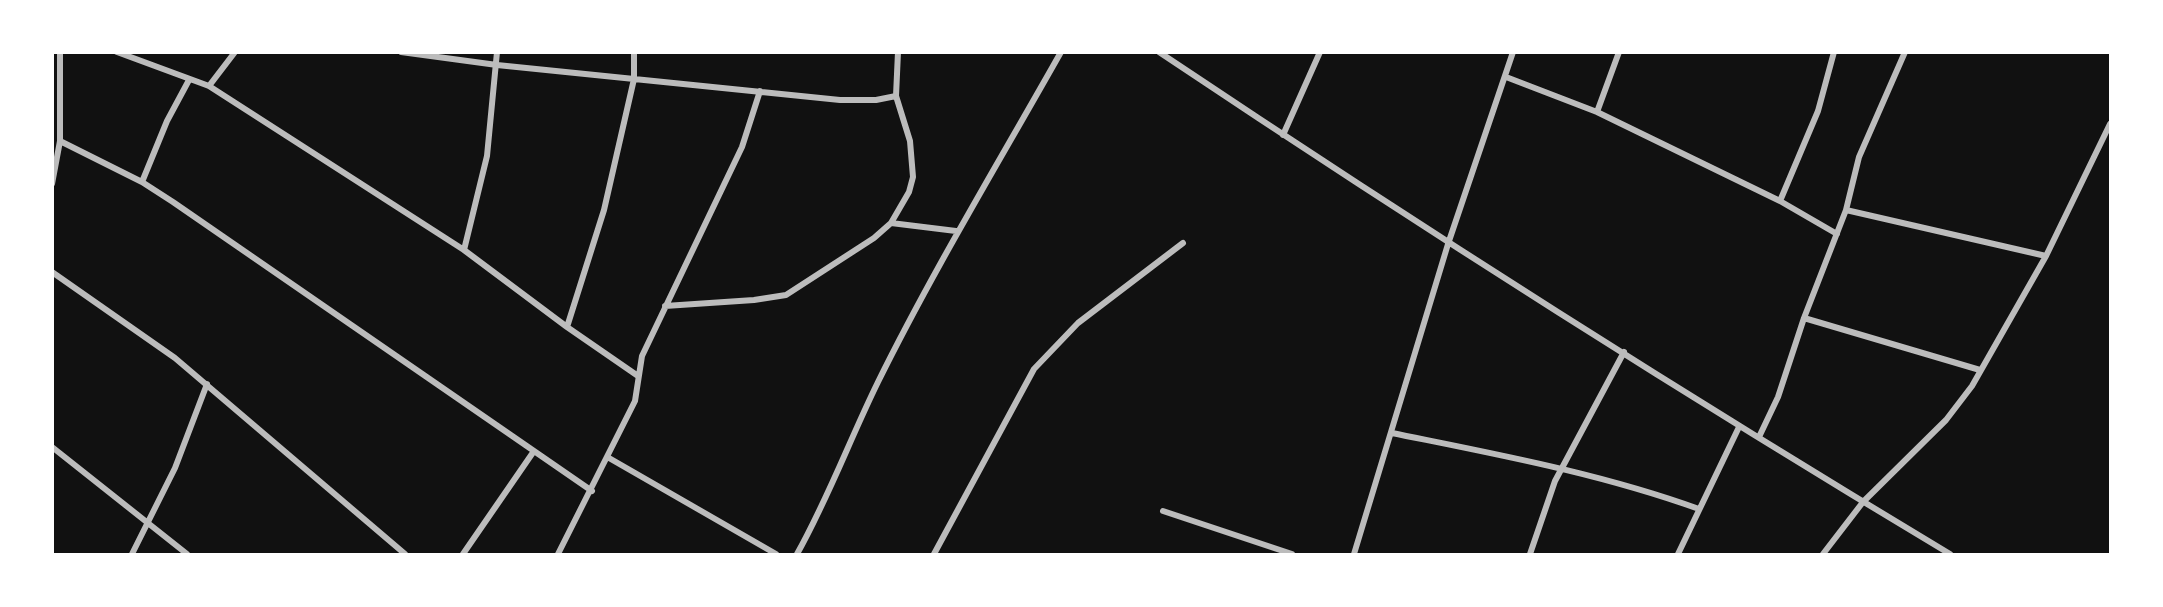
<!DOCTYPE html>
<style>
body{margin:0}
#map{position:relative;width:2163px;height:607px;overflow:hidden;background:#111;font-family:"Asap Condensed",sans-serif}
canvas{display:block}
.frame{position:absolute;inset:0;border:54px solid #fff;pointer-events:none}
</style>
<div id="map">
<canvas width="2163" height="607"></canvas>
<div class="frame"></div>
</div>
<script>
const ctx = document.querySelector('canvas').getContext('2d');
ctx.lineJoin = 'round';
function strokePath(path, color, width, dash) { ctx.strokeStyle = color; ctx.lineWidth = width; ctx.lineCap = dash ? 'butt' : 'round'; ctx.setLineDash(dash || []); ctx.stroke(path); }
const minor = new Path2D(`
 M117,52L209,86L464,250L567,327L638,376
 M401,52L497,65L840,100H876L896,96
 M1159,52C1419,226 1683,394 1950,554
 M1506,77L1597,112L1780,201L1818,111L1834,52
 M209,86L235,52
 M1597,112L1619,52
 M1283,135L1320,52
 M60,141L142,182L173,202L592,491
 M142,182L167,121L189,80
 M52,184L60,141V52
 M1780,201L1837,234
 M1846,210L2046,256
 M891,223L956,231
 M464,250L487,156L497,52
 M52,272L175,358L405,554
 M665,306L754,300L786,295L874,238L891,223L909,192L913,177L910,141L896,96L898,52
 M1804,318L1980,370
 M567,327L604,210L634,79V52
 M1392,433C1495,454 1599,473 1699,509
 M1759,437L1778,397L1804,318L1846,210L1859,157L1905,52
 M52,447L187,554
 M609,458L776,554
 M1163,511L1292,554
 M132,554L175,468L207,384
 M463,554L534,451
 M558,554L635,401L642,356L742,147L760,91
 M797,554C828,499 850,439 878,382C934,269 999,162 1061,52
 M934,554L1034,369L1078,323L1183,243
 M1354,554L1448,244L1513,52
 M1530,554L1555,481L1624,352
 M1678,554L1739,427
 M1823,554L1863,502L1946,420L1972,386L2046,256L2110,124`);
strokePath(minor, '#bcbcbc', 6);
</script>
